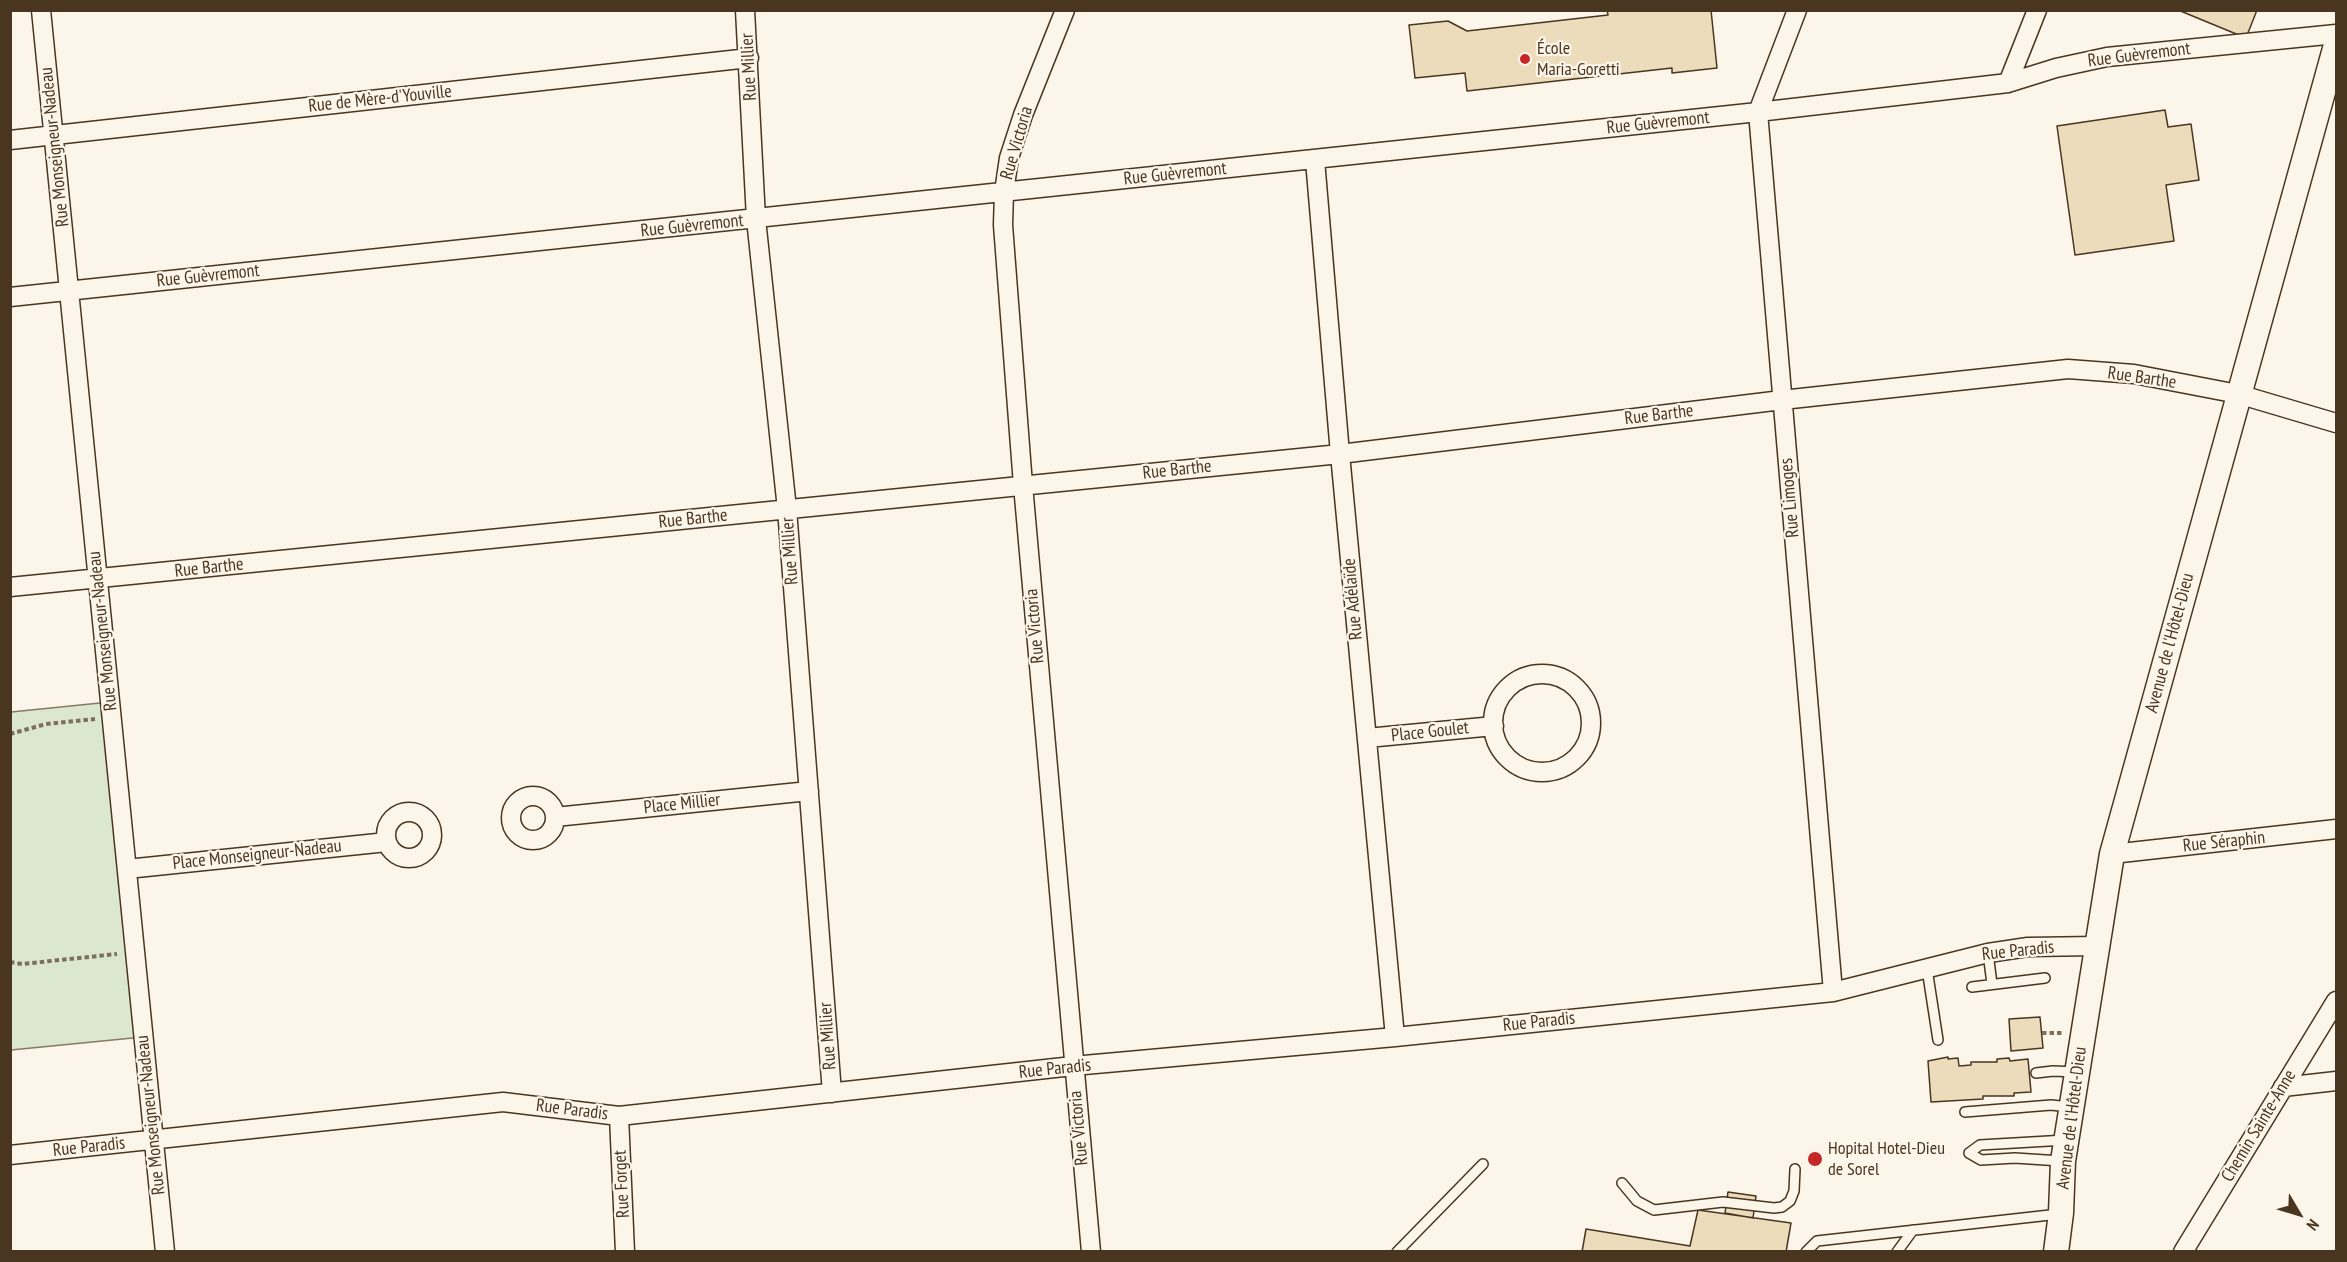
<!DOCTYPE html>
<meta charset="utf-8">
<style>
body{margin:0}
#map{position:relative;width:2347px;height:1262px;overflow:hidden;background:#fbf6e9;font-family:"PT Sans Narrow",sans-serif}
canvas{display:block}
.frame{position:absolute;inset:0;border:12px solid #4a3520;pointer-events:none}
.north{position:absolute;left:2269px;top:1184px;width:60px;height:60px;-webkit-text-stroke:4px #fbf6e9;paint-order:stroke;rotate:128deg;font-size:16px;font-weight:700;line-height:24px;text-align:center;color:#4a3520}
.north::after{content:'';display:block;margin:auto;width:21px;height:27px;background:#4a3520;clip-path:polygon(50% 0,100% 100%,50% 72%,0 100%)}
</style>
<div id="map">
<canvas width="2347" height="1262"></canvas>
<div class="frame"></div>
<div class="north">N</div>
</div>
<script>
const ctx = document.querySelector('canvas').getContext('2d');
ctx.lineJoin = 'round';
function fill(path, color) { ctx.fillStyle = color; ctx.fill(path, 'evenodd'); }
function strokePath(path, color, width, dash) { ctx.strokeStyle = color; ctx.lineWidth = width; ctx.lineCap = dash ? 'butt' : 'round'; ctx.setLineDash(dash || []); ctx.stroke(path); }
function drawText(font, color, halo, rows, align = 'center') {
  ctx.font = font + ' "PT Sans Narrow",sans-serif'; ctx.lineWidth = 4.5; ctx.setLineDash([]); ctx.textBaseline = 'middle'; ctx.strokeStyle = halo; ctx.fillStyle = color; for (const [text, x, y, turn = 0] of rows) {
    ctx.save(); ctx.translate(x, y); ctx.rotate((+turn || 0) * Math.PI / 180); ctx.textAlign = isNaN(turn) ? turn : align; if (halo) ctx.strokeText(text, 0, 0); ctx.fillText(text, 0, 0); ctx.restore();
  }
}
const green = new Path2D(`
 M110,702L143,1037L11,1050V712Z`);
const building = new Path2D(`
 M1607,10H1711L1717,68L1672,73V68L1467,91L1465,73L1415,78L1409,25L1448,21L1467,31L1608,15Z
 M2178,10H2257L2246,38Z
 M2165,110L2168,127L2191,124L2199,180L2166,185L2174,241L2075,255L2057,126Z
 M2040,1017L2043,1048L2011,1051L2009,1019Z
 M1948,1057V1059L1958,1058L1959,1066L1971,1065V1062H1997V1059L2009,1058L2010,1061L2028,1059L2031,1092L2014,1093V1096H1983V1099L1931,1102L1928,1061Z
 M1728,1192L1756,1196L1753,1218L1725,1213Z
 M1698,1210L1791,1223L1786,1252H1582L1586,1229L1690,1246Z`);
const path = new Path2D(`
 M10,734L46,724L95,719
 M10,962L22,964L117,954
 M2042,1033H2062`);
const lane = new Path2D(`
 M1988,953L1992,984
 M1927,969L1938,1040
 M1972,987L2045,978
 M2036,1073L2053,1071L2076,1072
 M1965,1112L2051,1105L2070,1107
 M2061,1161L2015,1158L1981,1160L1969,1153L1980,1145L2066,1140
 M1622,1183L1637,1201L1654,1210L1723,1202L1774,1208L1782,1207L1790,1201L1794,1191L1795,1169
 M1397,1252L1483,1164
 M1806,1252L1817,1241L2059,1214
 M1897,1252L1913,1230`);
const street = new Path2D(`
 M41,10L165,1252
 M745,10L756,219L787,509L832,1093
 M1065,10L1023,115L1009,158L1004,192L1003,225L1023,485L1091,1252
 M1797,10L1758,112L1833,992
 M2008,83L2037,10
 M10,140L749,58
 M1315,160L1340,454L1395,1037
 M10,297L1758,112L2008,83L2056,68L2107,57L2336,34
 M10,587L1340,454L1782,400L2068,369L2134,374L2238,394L2336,423
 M1493 723a49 49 0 1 1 98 0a49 49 0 1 1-98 0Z
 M1367,738L1494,726
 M511 818a22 22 0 1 1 44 0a22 22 0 1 1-44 0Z
 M386 835a23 23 0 1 1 46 0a23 23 0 1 1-46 0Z
 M555,817L809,791
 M2112,854L2336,829
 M127,869L387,842
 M2283,1087L2336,1081
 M619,1116L625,1252
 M10,1155L503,1102L619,1116L1073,1066L1395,1037L1833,992L1988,953L2028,947L2097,946
 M2183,1252L2336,1001`);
const secondary = new Path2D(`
 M2056,1252L2061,1213L2063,1161L2112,854L2336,45`);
const markers = [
 [1525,59,6,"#c62828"],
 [1815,1159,8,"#c62828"]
];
const poiNames = [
 ["École",1537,49],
 ["Maria-Goretti",1537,70],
 ["Hopital Hotel-Dieu",1828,1149],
 ["de Sorel",1828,1170]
];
const streetNames = [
 ["Rue Guèvremont",2139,55,-7],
 ["Rue Millier",749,67,-93],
 ["Rue de Mère-d'Youville",380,99,-6],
 ["Rue Guèvremont",1658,123,-6],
 ["Rue Victoria",1017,143,-74],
 ["Rue Monseigneur-Nadeau",55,147,-96],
 ["Rue Guèvremont",1175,174,-6],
 ["Rue Guèvremont",692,226,-6],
 ["Rue Guèvremont",208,276,-6],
 ["Rue Barthe",2142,378,8],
 ["Rue Barthe",1659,415,-7],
 ["Rue Barthe",1177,470,-6],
 ["Rue Limoges",1790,498,-95],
 ["Rue Barthe",693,519,-6],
 ["Rue Millier",790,551,-94],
 ["Rue Barthe",209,568,-6],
 ["Rue Adélaïde",1353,599,-95],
 ["Rue Victoria",1035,626,-95],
 ["Rue Monseigneur-Nadeau",103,631,-96],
 ["Avenue de l'Hôtel-Dieu",2170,643,-75],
 ["Place Goulet",1430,732,-6],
 ["Place Millier",682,804,-6],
 ["Rue Séraphin",2224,842,-6],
 ["Place Monseigneur-Nadeau",257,855,-6],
 ["Rue Paradis",2018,951,-6],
 ["Rue Paradis",1539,1022,-6],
 ["Rue Millier",828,1036,-94],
 ["Rue Paradis",1055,1069,-6],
 ["Rue Paradis",572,1110,7],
 ["Rue Monseigneur-Nadeau",151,1115,-96],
 ["Avenue de l'Hôtel-Dieu",2072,1118,-83],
 ["Chemin Sainte-Anne",2259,1126,-59],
 ["Rue Victoria",1079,1128,-95],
 ["Rue Paradis",89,1147,-6],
 ["Rue Forget",622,1184,-93]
];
fill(green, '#dce7d0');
strokePath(green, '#887966', 1.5);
fill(building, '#ecdcbc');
strokePath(building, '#4a3520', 1.5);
strokePath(lane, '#4a3520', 12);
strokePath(street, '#4a3520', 21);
strokePath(secondary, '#4a3520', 27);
strokePath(path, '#7f6f5c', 4, [4.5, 3]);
strokePath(lane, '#fbf6e9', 9);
strokePath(street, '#fbf6e9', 18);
strokePath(secondary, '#fbf6e9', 24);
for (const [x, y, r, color] of markers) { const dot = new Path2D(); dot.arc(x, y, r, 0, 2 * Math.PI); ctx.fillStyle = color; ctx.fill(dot); strokePath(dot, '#fbf6e9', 2); }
drawText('18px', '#4a3520', '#fbf6e9', poiNames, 'left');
drawText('18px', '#4a3520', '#fbf6e9', streetNames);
</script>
